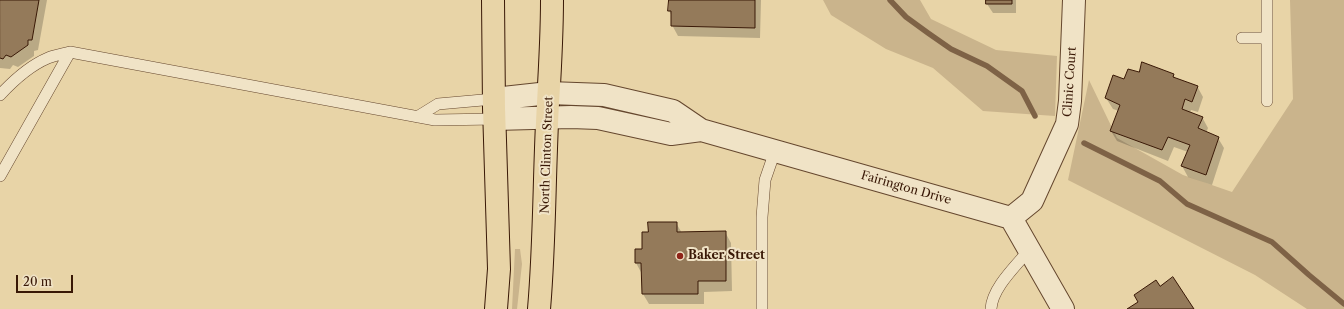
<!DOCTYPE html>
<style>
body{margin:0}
#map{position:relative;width:1344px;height:309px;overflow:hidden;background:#e8d4a7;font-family:"Libre Caslon Text",serif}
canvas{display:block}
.scale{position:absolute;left:16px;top:275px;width:57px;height:18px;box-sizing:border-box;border:2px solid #391806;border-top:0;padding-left:5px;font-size:12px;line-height:14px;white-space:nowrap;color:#391806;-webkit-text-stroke:3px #f0e3c6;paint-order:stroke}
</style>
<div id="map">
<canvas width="1344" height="309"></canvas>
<div class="scale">20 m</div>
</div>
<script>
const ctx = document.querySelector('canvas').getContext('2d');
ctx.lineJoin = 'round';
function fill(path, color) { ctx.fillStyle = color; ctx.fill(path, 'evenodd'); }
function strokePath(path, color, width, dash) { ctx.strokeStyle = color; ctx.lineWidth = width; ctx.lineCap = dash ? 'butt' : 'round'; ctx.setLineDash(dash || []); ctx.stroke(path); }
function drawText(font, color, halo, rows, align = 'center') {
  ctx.font = font + ' "Libre Caslon Text",serif'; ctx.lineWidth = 4; ctx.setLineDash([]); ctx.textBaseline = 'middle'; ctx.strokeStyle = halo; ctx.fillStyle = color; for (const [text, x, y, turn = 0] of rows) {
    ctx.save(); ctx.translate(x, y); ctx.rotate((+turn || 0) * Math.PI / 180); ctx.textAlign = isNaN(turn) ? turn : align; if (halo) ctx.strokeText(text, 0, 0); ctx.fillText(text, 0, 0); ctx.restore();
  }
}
const green = new Path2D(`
 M823,0H920L931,19L996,50L1057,56L1055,116L983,111L933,68L886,49L831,15Z
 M1290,0H1344V309H1307L1255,275L1068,180L1089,80L1117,138L1183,175L1232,192L1293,99Z
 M515,249H520L522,264L517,309H512Z`);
const shadow = new Path2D(`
 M0,0H47L38,50L34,51V56L18,67L13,65L10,69L0,68Z
 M670,0H761L760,38L678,36L672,25V16L669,11Z
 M987,0H1016V13H993L987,4Z
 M1140,73L1173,75L1176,79L1197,86L1203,97L1198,112L1191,110L1190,113L1202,117L1208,128L1206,133L1218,138L1224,148L1212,185L1188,177L1182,166L1188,152L1174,147L1168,161L1117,141L1111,131L1119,111L1113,109L1106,98L1125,81Z
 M676,223L682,233L725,232L731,243L732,291L704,292V304H649L643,294L642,274L636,263V250H643L649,233Z`);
const stream = new Path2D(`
 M890,0L906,17L928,33L951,49L987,66L1022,91L1035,116
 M1084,143L1160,181L1187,204L1272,242L1309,275L1344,304`);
const building = new Path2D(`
 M0,0H39L32,40H28V45L11,57L6,55L3,59L0,58Z
 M669,0H755V28L671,26V11H668Z
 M986,0H1012V4H986Z
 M1142,62L1174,74L1173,77L1198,86L1192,102L1185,99L1182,109L1203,117L1198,128L1219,137L1206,175L1181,166L1190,145L1168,137L1162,150L1110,131L1120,105L1105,98L1113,75L1124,79L1128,69L1139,72Z
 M648,222H677V232L726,231V281H698V294H642L641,263H635V249H642V232H648Z
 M1173,277L1194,309H1127L1138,302L1134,295L1156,280L1160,286Z`);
const service = new Path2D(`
 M1242,38H1267
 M0,95C13,81 29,66 48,58C55,55 63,54 70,52
 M1267,101V0
 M417,117L438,104L494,99
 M0,176L70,52L435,120L495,119
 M762,309V217L765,180L775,151
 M991,309C992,288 1016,266 1029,250`);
const minor = new Path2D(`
 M494,99L549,93L604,95L673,111L701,130L1011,218L1063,309
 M495,119L571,117L598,118L671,134L701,130
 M1011,218L1032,201L1067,124L1070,101L1074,0`);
const primary = new Path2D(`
 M493,0L494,108L499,269L496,309
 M539,309C545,240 544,172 548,103C550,69 552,35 552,0`);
const markers = [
 [680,256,4,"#8f2418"]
];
const streetNames = [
 ["Clinic Court",1070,82,-86],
 ["North Clinton Street",547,155,-88],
 ["Fairington Drive",906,188,16]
];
const poiNames = [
 ["Baker Street",688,256]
];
fill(green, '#cab48c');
fill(shadow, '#0003');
strokePath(stream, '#7e6246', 5.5);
fill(building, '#947a5a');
strokePath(building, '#391806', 1);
strokePath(service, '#65472e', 12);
strokePath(minor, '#65472e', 24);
strokePath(primary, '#391806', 24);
strokePath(service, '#f0e3c6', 11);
strokePath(minor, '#f0e3c6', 22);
strokePath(primary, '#e8d4a7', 22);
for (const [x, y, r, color] of markers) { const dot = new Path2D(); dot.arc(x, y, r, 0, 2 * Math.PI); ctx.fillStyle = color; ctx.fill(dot); strokePath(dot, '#f0e3c6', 1.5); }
drawText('12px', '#391806', '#f0e3c6', streetNames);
drawText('bold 12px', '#391806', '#f0e3c6', poiNames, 'left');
</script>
